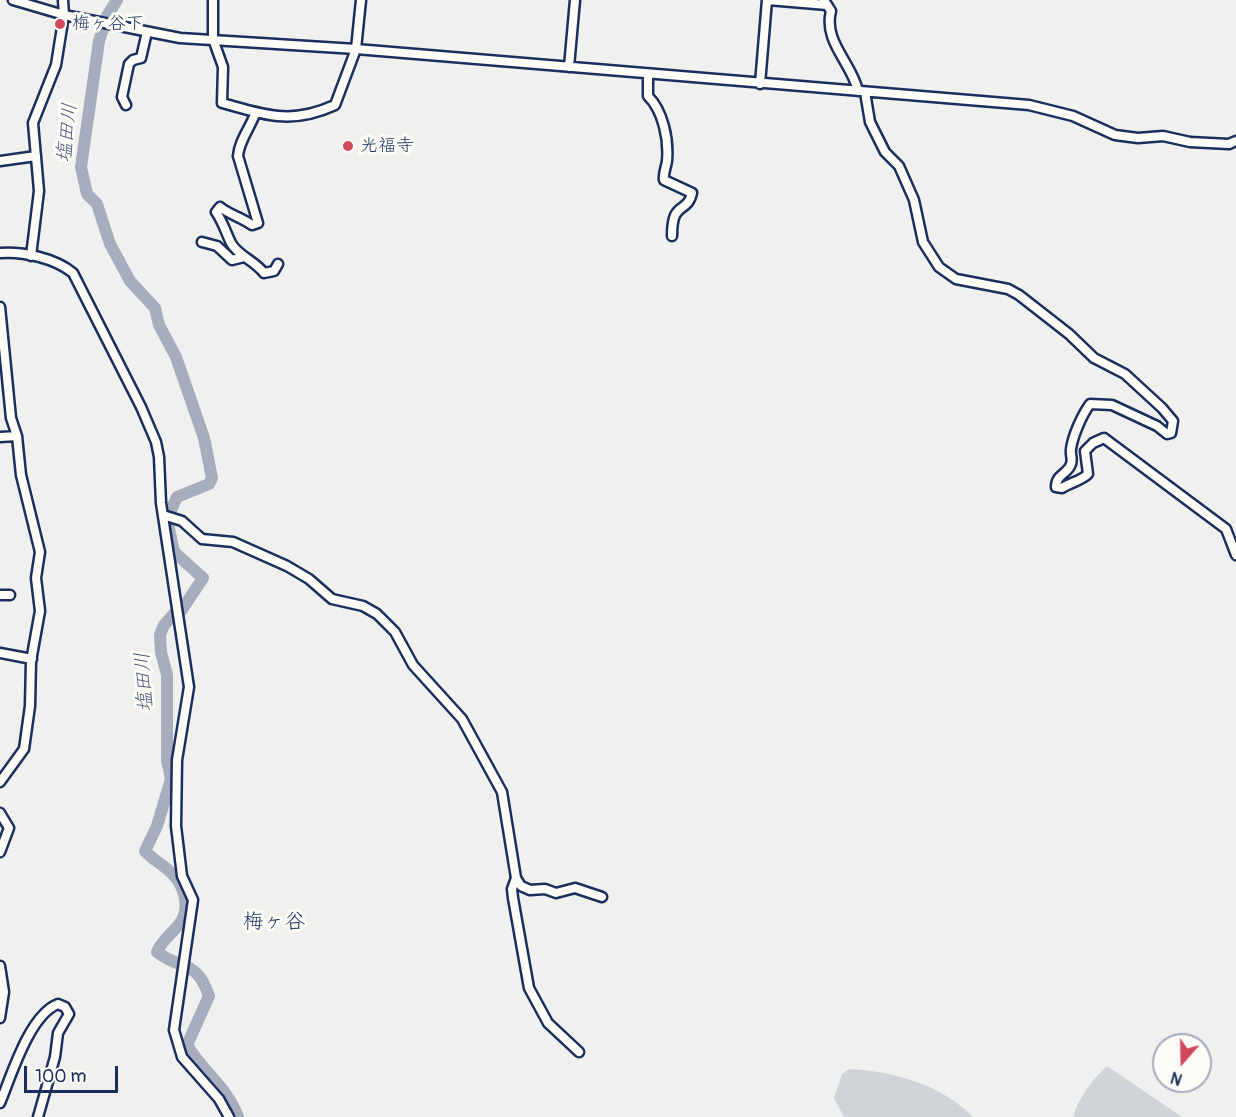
<!DOCTYPE html>
<meta charset="utf-8">
<style>
body{margin:0}
#map{position:relative;width:1236px;height:1117px;overflow:hidden;background:#f0f0ee;font-family:Pangolin,sans-serif}
canvas{display:block}
.north{position:absolute;left:1152px;top:1033px;width:60px;height:60px;box-sizing:border-box;background:#fdfcf7;border:2px solid #a3aaba;border-radius:50%;rotate:200deg;font-size:16px;font-weight:700;line-height:24px;text-align:center;color:#1b2f5e}
.north::after{content:'';display:block;margin:auto;width:21px;height:27px;background:#d1495b;clip-path:polygon(50% 0,100% 100%,50% 72%,0 100%)}
.scale{position:absolute;left:24px;top:1066px;width:94px;height:27px;box-sizing:border-box;border:3px solid #1b2f5e;border-top:0;padding-left:8px;font-size:18px;line-height:21px;white-space:nowrap;color:#1b2f5e;-webkit-text-stroke:4px #fdfcf7;paint-order:stroke}
</style>
<div id="map">
<canvas width="1236" height="1117"></canvas>
<div class="north">N</div>
<div class="scale">100 m</div>
</div>
<script>
const ctx = document.querySelector('canvas').getContext('2d');
ctx.lineJoin = 'round';
function fill(path, color) { ctx.fillStyle = color; ctx.fill(path, 'evenodd'); }
function strokePath(path, color, width, dash) { ctx.strokeStyle = color; ctx.lineWidth = width; ctx.lineCap = dash ? 'butt' : 'round'; ctx.setLineDash(dash || []); ctx.stroke(path); }
function drawText(font, color, halo, rows, align = 'center') {
  ctx.font = font + ' Pangolin,"Klee One",sans-serif'; ctx.lineWidth = 6; ctx.setLineDash([]); ctx.textBaseline = 'middle'; ctx.strokeStyle = halo; ctx.fillStyle = color; for (const [text, x, y, turn = 0] of rows) {
    ctx.save(); ctx.translate(x, y); ctx.rotate((+turn || 0) * Math.PI / 180); ctx.textAlign = isNaN(turn) ? turn : align; if (halo) ctx.strokeText(text, 0, 0); ctx.fillText(text, 0, 0); ctx.restore();
  }
}
const green = new Path2D(`
 M1107,1066L1182,1117H1073C1079,1097 1092,1080 1107,1066Z
 M849,1069C893,1071 942,1085 973,1117H844L834,1098L842,1074Z`);
const river = new Path2D(`
 M117,0L107,16L99,41L81,167L87,194L97,204L110,244L130,281L155,308L159,325L176,357L204,438L212,478L209,484L177,497L167,519L174,552L203,578L181,611L174,614L164,625L160,635L161,652L167,675V760L171,779L157,826L145,851C152,859 160,863 167,869C183,881 192,906 180,923C172,934 162,940 157,952C181,971 196,958 209,996L187,1045C202,1071 228,1088 238,1117`);
const minor = new Path2D(`
 M13,0L64,15L180,38L356,49L1029,105L1073,116L1115,135L1138,138L1163,136L1190,142L1229,144L1236,141
 M213,0V39L223,67L222,103C266,115 291,125 335,105L356,49L361,0
 M768,0L827,5
 M824,0L831,11C823,42 852,63 858,91
 M569,67L575,0
 M648,74V96C663,111 669,139 667,161C666,168 663,173 664,180L692,193C687,215 672,199 672,236
 M760,84L767,0
 M865,92L870,122L885,152L899,166L914,200L923,242L939,267L956,279L1008,289L1019,295L1069,334L1094,358L1125,374L1162,408L1173,421L1171,433L1167,434L1157,426L1112,405L1090,404C1082,415 1073,435 1071,449C1070,454 1073,459 1071,464C1068,474 1056,474 1056,487L1062,488C1071,482 1081,481 1088,474L1085,451L1093,443L1104,438L1226,529L1236,555
 M126,105L122,97L129,64L133,60L141,58L147,32
 M255,114C250,128 239,141 238,156L258,223L252,225C241,217 230,215 220,207L216,212C223,222 226,233 231,243C238,256 254,260 264,273L274,271L278,264
 M0,161L36,156
 M202,242L217,246L232,260L244,257
 M0,253C22,251 55,258 73,273L141,407L156,442L159,457L161,503L189,687L177,760L176,826L182,876L193,900L174,1030L182,1057L219,1099L229,1117
 M31,256L39,191L33,123L56,65L64,15L63,0
 M0,307L11,418L17,436L21,475L40,552L36,578L40,611L31,661L30,706L24,749L0,782
 M0,437L17,436
 M163,515L182,521L202,539L233,542L287,566L309,579L332,599L363,606L377,614L395,632L413,665L462,719L502,792L516,878L521,886L530,890L545,889L556,893L575,888L602,897
 M0,595H10
 M0,653L32,659
 M0,813L9,828L0,852
 M516,878L512,889L513,898L529,988L548,1023L579,1052
 M0,966L4,992L0,1018
 M0,1103C11,1077 29,1015 58,1004L65,1007L69,1014L58,1033L55,1057L38,1117`);
const markers = [
 [60,24,6,"#d1495b"],
 [348,146,6,"#d1495b"]
];
const poiNames = [
 ["梅ヶ谷下",72,24],
 ["光福寺",360,146]
];
const waterNames = [
 ["塩田川",68,133,-84],
 ["塩田川",145,682,-94]
];
const quarterNames = [
 ["梅ヶ谷",274,923]
];
fill(green, '#d0d3d8');
strokePath(river, '#a7adbd', 12);
strokePath(minor, '#1b2f5e', 13);
strokePath(minor, '#fdfcf7', 8);
for (const [x, y, r, color] of markers) { const dot = new Path2D(); dot.arc(x, y, r, 0, 2 * Math.PI); ctx.fillStyle = color; ctx.fill(dot); strokePath(dot, '#fdfcf7', 2); }
drawText('18px', '#1b2f5e', '#fdfcf7', poiNames, 'left');
drawText('italic 20px', '#4c5b7f', '#fdfcf7', waterNames);
drawText('21px', '#1b2f5e', '#fdfcf7', quarterNames);
</script>
